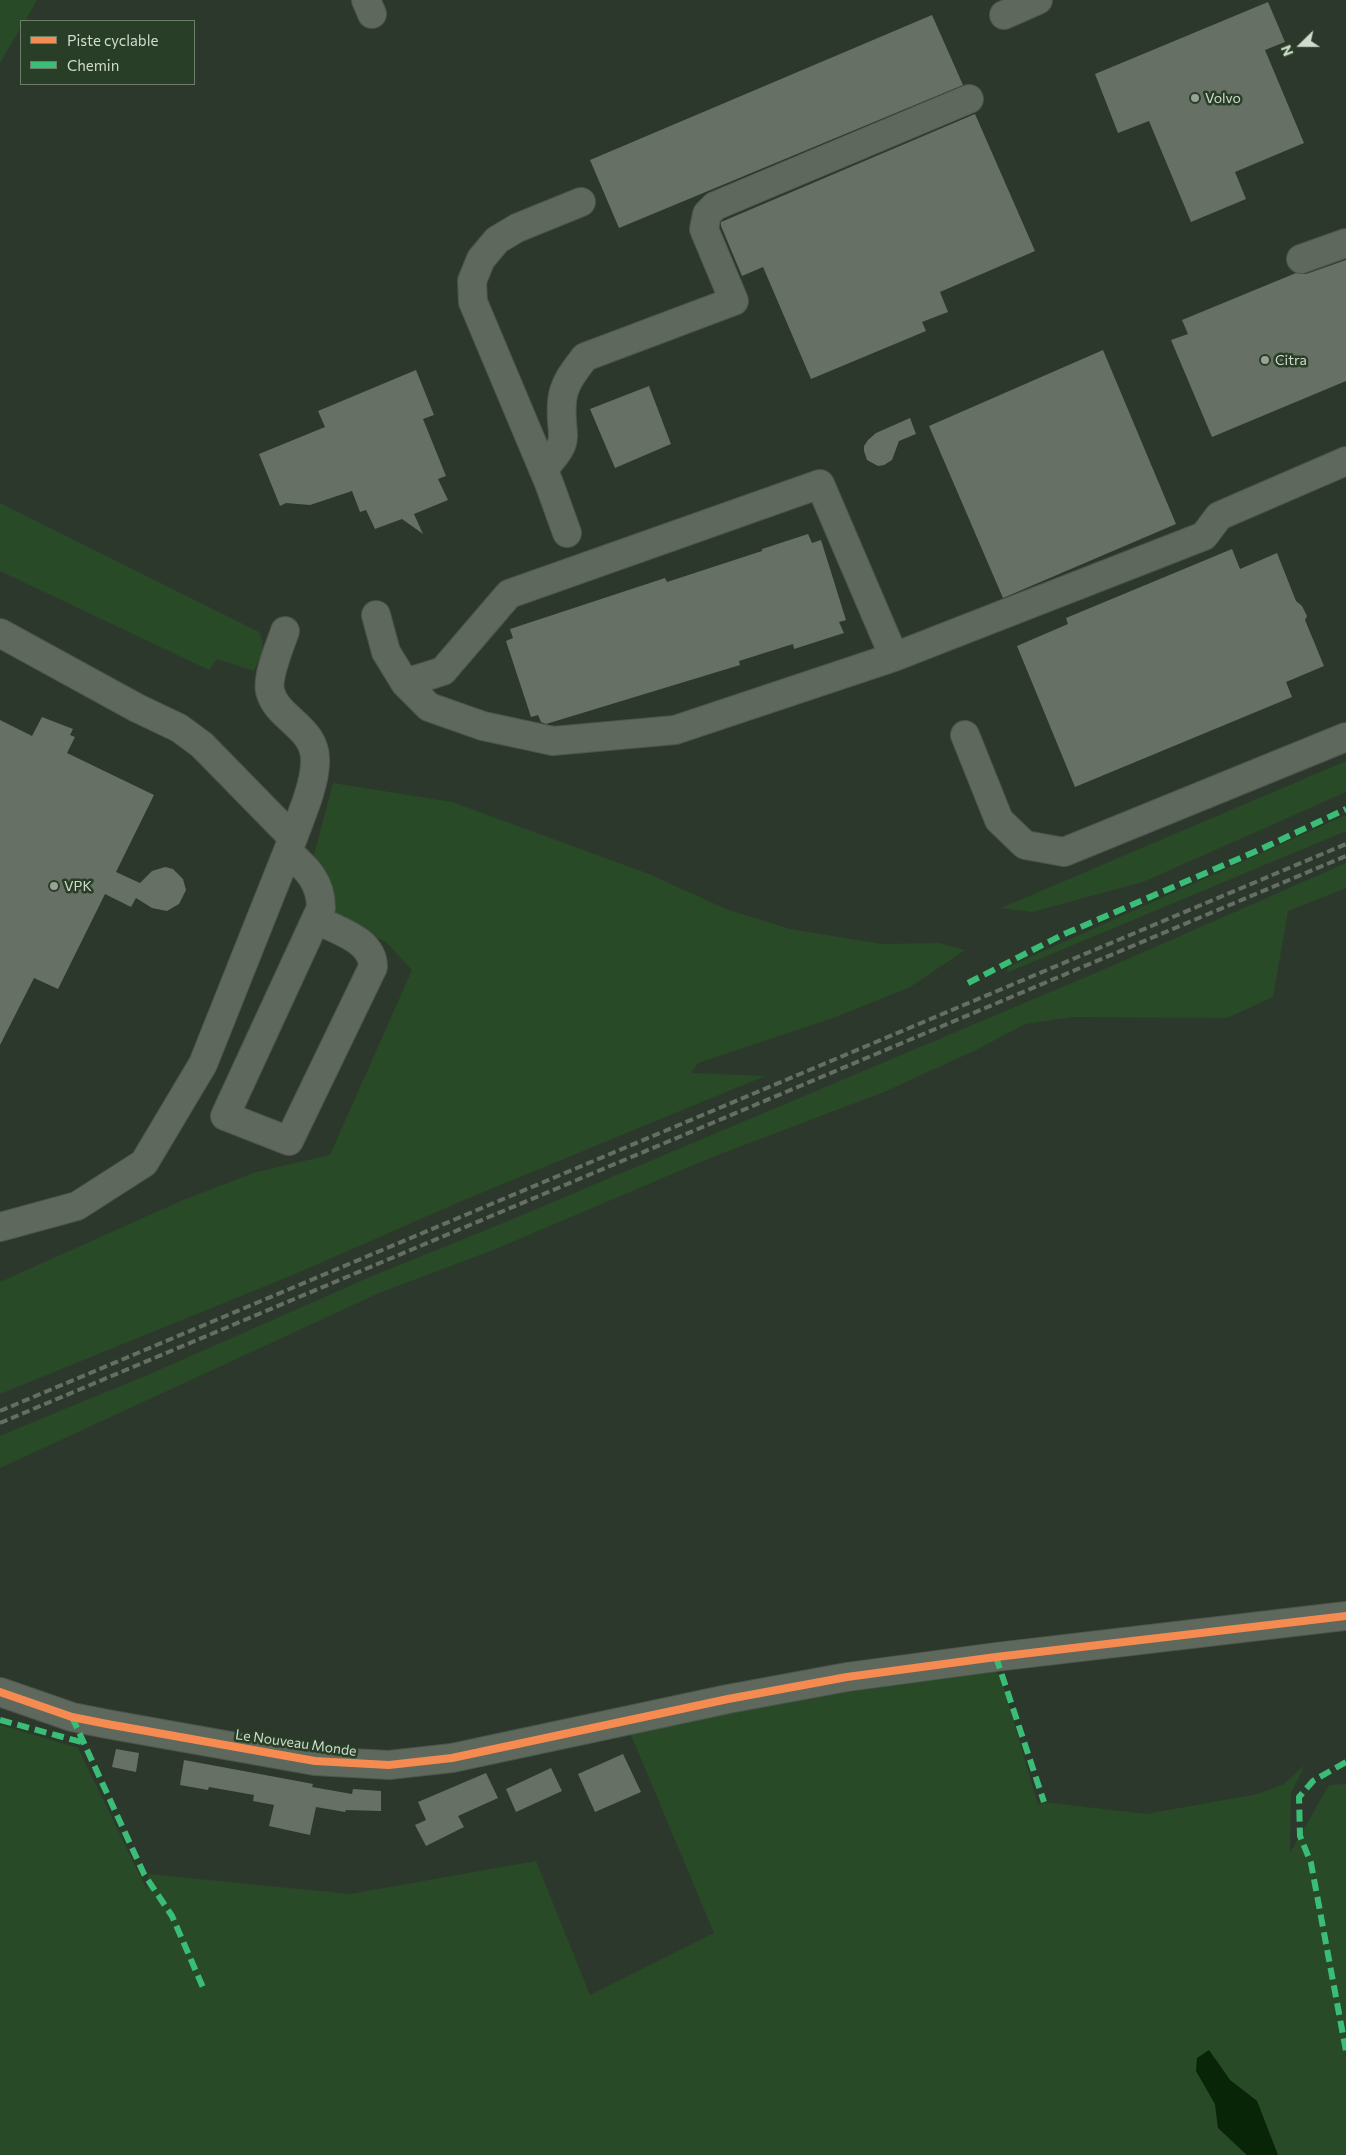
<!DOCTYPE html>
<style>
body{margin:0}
#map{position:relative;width:1346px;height:2155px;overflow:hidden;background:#2d382c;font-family:Commissioner,sans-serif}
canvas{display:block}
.legend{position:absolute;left:20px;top:20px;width:175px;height:65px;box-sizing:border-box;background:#293e26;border:1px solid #6c7e69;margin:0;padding:6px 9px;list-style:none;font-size:15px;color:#d0ddce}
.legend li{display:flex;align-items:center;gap:10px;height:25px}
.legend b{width:25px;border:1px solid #6c7e69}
.north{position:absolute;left:1276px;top:20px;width:50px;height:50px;-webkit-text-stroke:4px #293e26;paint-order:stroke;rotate:248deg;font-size:14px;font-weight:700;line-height:20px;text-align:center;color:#d0ddce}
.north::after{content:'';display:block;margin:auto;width:18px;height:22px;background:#d0ddce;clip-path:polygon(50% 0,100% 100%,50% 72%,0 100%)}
</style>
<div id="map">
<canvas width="1346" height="2155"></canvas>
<ul class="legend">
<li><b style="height:6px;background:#f68b52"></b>Piste cyclable</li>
<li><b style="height:6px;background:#3abd76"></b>Chemin</li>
</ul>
<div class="north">N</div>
</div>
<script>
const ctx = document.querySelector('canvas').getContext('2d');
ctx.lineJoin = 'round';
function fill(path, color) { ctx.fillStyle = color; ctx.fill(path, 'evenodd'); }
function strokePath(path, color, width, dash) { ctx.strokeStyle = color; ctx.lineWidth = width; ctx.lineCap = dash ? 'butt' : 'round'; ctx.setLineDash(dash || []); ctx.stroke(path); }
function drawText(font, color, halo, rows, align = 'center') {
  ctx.font = font + ' Commissioner,sans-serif'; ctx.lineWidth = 5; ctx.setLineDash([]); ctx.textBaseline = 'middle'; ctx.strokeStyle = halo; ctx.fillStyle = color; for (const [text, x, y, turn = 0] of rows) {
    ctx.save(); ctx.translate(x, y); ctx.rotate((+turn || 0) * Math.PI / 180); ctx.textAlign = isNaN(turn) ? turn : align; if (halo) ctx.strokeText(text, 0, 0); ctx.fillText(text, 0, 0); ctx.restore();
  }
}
const green = new Path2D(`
 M0,0H37L25,21H21V27L0,63Z
 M0,503L259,632C267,647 260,657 254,671L217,659L209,670L0,571Z
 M1346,761V792L1143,882L1032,912L1001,908Z
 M333,783L452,802L649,874L726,909L790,929L882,944L939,943L965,950L910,987L833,1018L698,1063L691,1073L765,1076L464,1200L295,1274L0,1394V1282L183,1200L256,1172L330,1155L412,970L386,942L331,917L334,894L314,855Z
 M1346,815V831L1006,973L1008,967Z
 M1346,863V888L1288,911L1273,997L1227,1018L1073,1017L1025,1024L976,1050L884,1092L710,1158L493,1250L379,1293L0,1468V1436L9,1432L150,1374L370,1277L508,1221L1105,969Z
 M993,1668L1001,1678L1038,1805L1044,1802L1146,1814L1258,1794L1284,1784L1305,1765L1291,1793L1290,1853L1329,1785L1346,1784V2155H1278L1257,2101L1230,2080L1216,2059L1196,2071L1215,2104L1218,2128L1247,2155H0V1725L78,1748L147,1890L148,1874L350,1894L536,1861L590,1995L714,1933L629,1730L769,1701Z`);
const water = new Path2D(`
 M1209,2050L1230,2080L1257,2101L1278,2155H1247L1218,2128L1215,2104L1196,2071L1197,2058Z`);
const building = new Path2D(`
 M1268,2L1285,42L1265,50L1304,143L1235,172L1246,199L1191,222L1149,121L1118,133L1095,74Z
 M932,15L963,85L619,228L590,160Z
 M975,114L1035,251L940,292L948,312L922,322L926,331L811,379L763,267L742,276L721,226V222Z
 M1346,260V381L1212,437L1171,340L1188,334L1182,320L1296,273L1306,274Z
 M1103,350L1176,524L1003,598L929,426Z
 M416,370L434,415L423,419L446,476L438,479L448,500L414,514L423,534L402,519L375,529L366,510L360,512L352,491L310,505L286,503L280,506L259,454L325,427L318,411Z
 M649,386L671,444L615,468L590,409Z
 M910,418L916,434L899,441L892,460L884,465L878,466L867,460L864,451V446L868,440L876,433Z
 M808,534L812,543L821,540L846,620L839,622L844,633L794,649L793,644L739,661L740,665L546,724L541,722L538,715L531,717L506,641L513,638L510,629L665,578L667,582L762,551V549Z
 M1232,549L1240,569L1277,553L1296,601L1302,606L1307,616L1305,620L1324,666L1286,682L1292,697L1075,787L1017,646L1068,624L1066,618Z
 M42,717L73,729L70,735L75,737L67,753L154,795L116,872L140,883L152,871L165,867L173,869L183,879L186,890L179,904L167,911L152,908L136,898L131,907L105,894L58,989L34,978L0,1045V720L32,736Z
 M116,1749L139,1753L136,1772L112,1767Z
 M623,1754L641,1792L595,1812L578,1774Z
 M184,1760L292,1780L313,1784L312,1787L352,1794L353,1789L381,1791V1811L346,1810L345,1812L316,1807L310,1835L269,1826L274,1805L253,1801L254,1795L209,1787L208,1790L180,1785Z
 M551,1768L562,1791L516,1812L506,1789Z
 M486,1773L498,1798L458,1816L464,1827L426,1846L415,1825L426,1820L418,1802Z`);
const minor = new Path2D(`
 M366,0L372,14
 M1004,15L1038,0
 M1301,259L1346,243
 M543,469C574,437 559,439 562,402C563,384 575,370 585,357L734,301L704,229L707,214L715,206L969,99
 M567,533L549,483L473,302L472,281L481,259L497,240L517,228L581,202
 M376,615L386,652L405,683L429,707L483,726L553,741L675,730L894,657L1204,536L1219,516L1346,461
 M0,633L137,708L179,728L202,745L293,838
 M405,683L443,671L509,594L820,484L894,657
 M965,735L999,820L1025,845L1064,852L1346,737
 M288,852C306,868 321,881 321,908L225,1116L289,1141L373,967C373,940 338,931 317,920
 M0,1227L77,1206L144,1163L203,1064L293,838C301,816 314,787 315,764C318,727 277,720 270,691C267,675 280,646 285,631
 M0,1692L72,1717L107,1724L315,1761L389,1765L452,1758L728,1699L847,1677L996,1657L1346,1616`);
const rail = new Path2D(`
 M0,1411L1346,844
 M0,1423L1346,856`);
const quiet = new Path2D(`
 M968,983L1062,935L1259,850L1346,809
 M996,1657L1044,1802
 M72,1717L144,1874L172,1916L205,1992
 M0,1720L85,1743
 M1346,1762L1313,1781L1299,1797L1300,1836L1311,1863L1346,2051`);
const cycleway = new Path2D(`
 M0,1692L72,1717L107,1724L315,1761L389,1765L452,1758L728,1699L847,1677L996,1657L1346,1616`);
const markers = [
 [1195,98,5,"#97a395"],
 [1265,360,5,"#97a395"],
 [54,886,5,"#97a395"]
];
const poiNames = [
 ["Volvo",1205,98],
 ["Citra",1275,360],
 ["VPK",64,886]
];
const streetNames = [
 ["Le Nouveau Monde",296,1743,8]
];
fill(green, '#294a26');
fill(water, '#082607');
fill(building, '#667065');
strokePath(minor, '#4b554a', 30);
strokePath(minor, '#5e685c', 28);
strokePath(rail, '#646e63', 4, [8, 4]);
strokePath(quiet, '#3abd76', 6, [12, 6]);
strokePath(cycleway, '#f68b52', 8);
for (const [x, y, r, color] of markers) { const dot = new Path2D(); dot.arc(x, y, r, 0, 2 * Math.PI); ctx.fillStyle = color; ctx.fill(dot); strokePath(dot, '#293e26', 2); }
drawText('14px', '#d0ddce', '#293e26', poiNames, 'left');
drawText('14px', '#d0ddce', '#293e26', streetNames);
</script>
